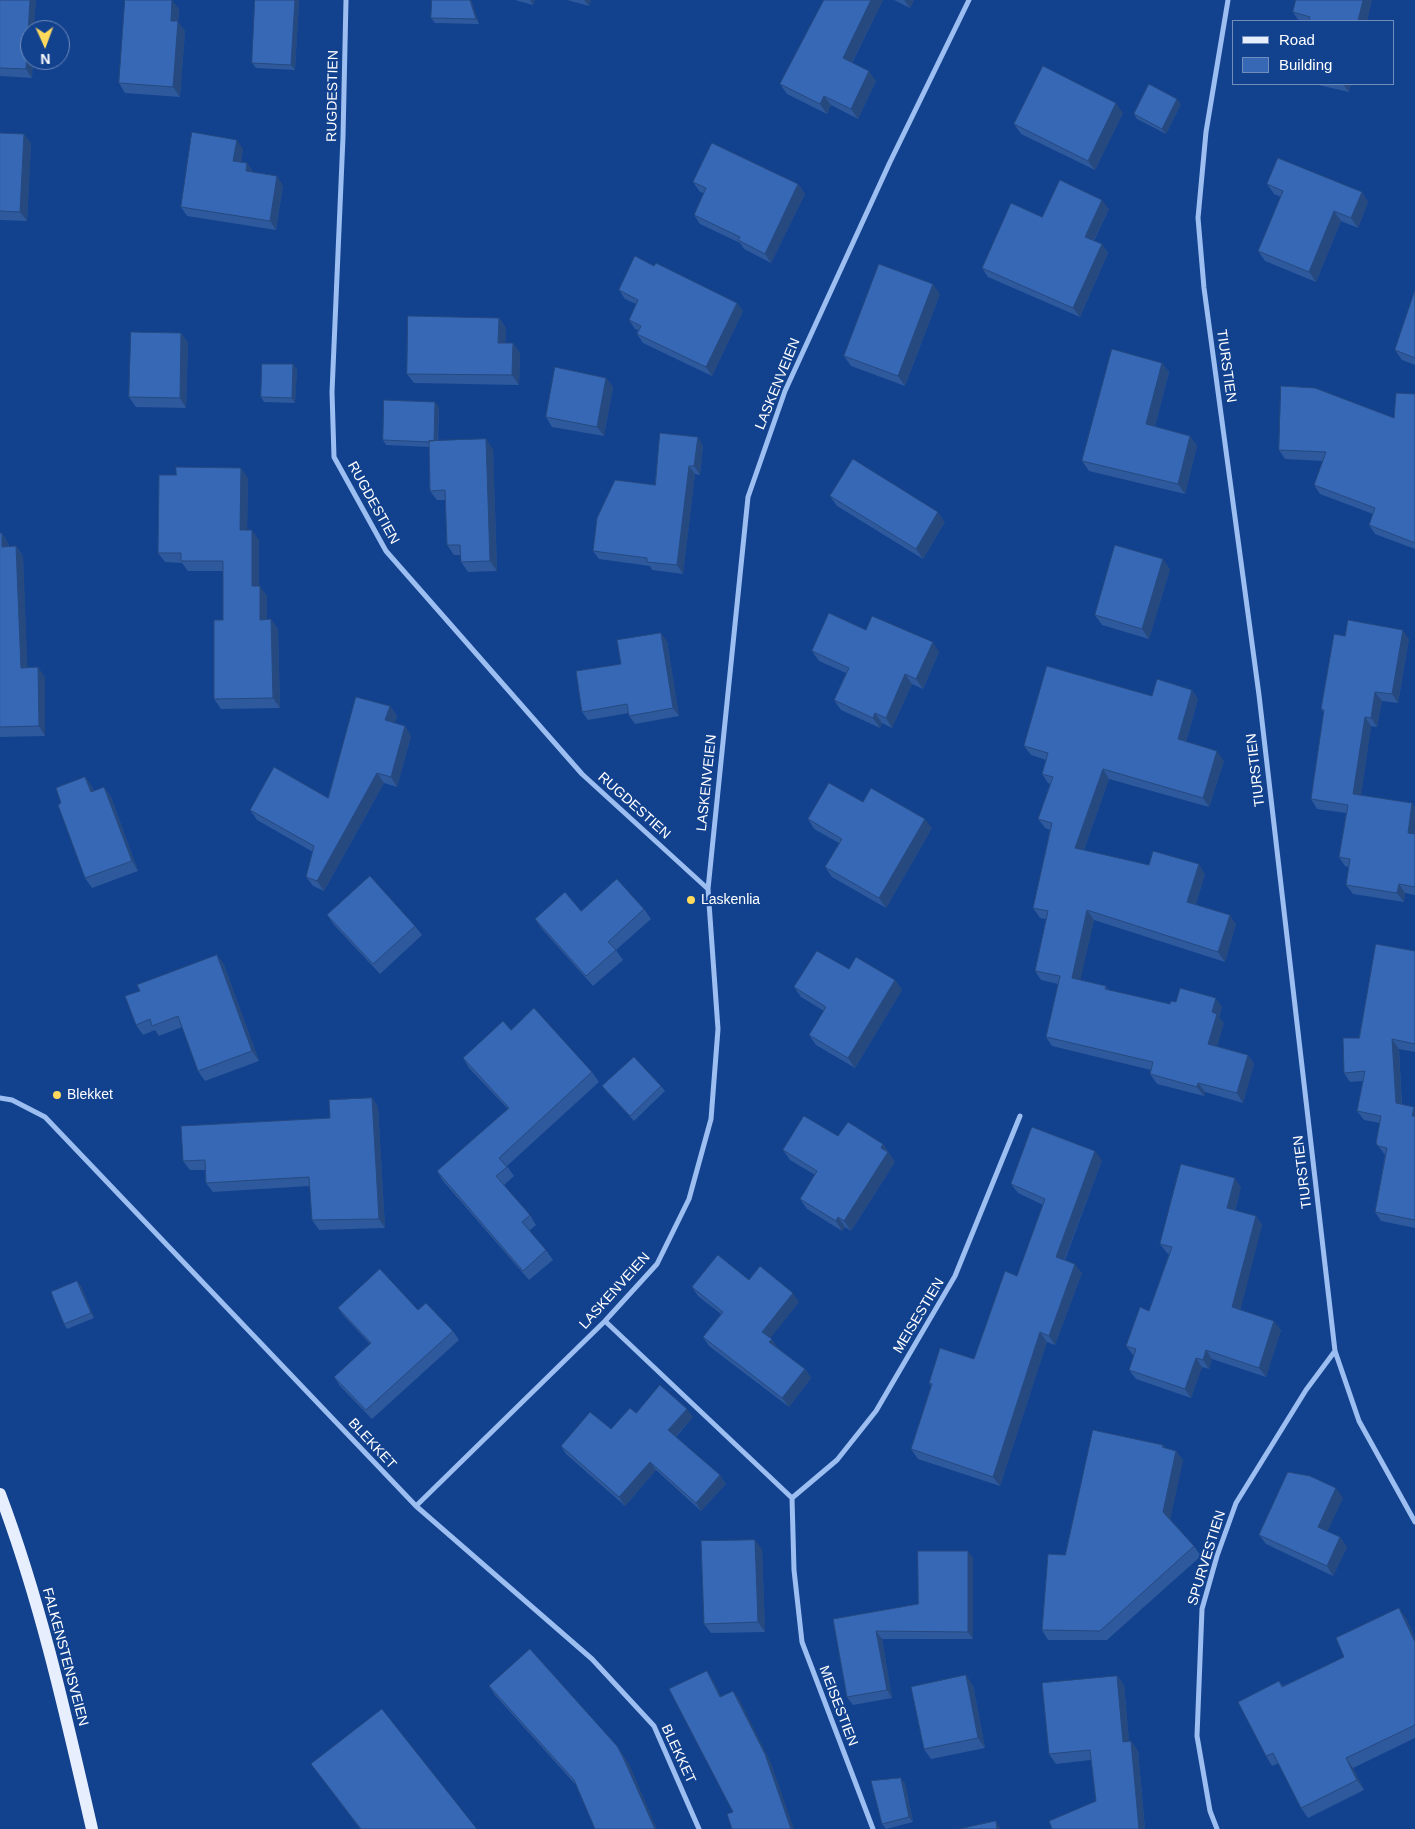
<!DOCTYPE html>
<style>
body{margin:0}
#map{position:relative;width:1415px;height:1829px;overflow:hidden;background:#12418e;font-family:Helvetica,sans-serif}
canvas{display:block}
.legend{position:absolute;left:1232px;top:20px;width:162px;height:65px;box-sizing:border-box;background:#12418e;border:1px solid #718dbb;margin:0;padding:6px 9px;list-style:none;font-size:15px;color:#fff}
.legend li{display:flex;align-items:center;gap:10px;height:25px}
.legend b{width:25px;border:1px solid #718dbb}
.north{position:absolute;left:20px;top:20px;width:50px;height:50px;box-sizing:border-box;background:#12418e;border:1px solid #718dbb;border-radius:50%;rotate:178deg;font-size:14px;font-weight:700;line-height:20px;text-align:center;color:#fff}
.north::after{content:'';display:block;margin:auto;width:18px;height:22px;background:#ffda5d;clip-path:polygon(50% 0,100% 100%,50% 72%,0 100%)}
</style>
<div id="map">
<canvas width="1415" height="1829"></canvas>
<ul class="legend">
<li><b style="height:6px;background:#e7efff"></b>Road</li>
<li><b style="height:14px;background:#3668b6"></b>Building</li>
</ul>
<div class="north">N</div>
</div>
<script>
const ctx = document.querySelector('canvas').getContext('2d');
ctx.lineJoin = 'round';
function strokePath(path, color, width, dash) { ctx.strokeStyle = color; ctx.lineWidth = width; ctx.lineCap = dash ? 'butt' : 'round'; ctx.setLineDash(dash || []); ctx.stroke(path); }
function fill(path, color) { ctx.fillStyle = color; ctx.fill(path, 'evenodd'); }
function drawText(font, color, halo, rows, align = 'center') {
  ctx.font = font + ' Helvetica,sans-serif'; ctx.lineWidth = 4.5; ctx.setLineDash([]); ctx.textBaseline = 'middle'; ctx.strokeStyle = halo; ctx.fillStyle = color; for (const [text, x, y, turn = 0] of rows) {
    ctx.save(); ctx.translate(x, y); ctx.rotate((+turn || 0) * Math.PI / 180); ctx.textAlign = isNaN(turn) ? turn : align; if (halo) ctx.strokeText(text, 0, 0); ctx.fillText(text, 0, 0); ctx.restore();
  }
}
const street = new Path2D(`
 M346,0L343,137L332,392L334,457L386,551L582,774L708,889
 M1228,0L1206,132L1198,218L1204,288L1259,695L1335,1351L1359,1421L1415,1522
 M0,1098L12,1100L45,1117L416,1506L592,1659L654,1726L699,1829
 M605,1321L792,1498L794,1570L802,1642L873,1829
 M792,1498L837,1460L876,1411L955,1276L1020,1116
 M416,1506L605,1321L657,1264L689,1199L711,1119L718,1029L708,889L748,497L785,391L890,162L969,0
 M1217,1829L1210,1811L1197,1736L1202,1609L1217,1556L1236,1503L1306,1390L1335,1351`);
const primary = new Path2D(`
 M0,1494C41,1603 66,1716 92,1829`);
const wall = new Path2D(`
 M0,0H36L30,60H33L32,78L0,76Z
 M255,0H299L295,70L256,68L252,63Z
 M471,0L479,24L435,23L431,18Z
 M515,0H535L533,5Z
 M567,0H591L589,6Z
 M883,0L852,63L876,81L858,119L831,105L827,114L787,94L780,84Z
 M894,0H914L910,8Z
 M1296,0H1372L1367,21H1299L1293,12Z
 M179,9L178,22L185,31L180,97L125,93L119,83Z
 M1314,84H1351L1349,92Z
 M1181,104L1166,134L1137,119L1134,114Z
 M1123,113L1095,170L1021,134L1014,124Z
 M0,133L31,143L27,221L0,220Z
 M243,149L241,163H247L253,172L283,185L276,230L187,216L181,207Z
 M693,182L798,184L805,194L771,263L744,249L740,243L700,224L694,215L704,193L700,192Z
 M1267,184L1362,192L1368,202L1358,228L1341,221L1316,282L1265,261L1258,251L1281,197L1274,194Z
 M1109,209L1094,241L1102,244L1108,253L1080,317L988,277L982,268L1042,217Z
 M654,266L737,303L743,311L712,376L643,343L637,334L638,330L635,329L629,320L636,304L625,299L619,290Z
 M1415,290V365L1402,360L1395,350Z
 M940,294L905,386L851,366L844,356Z
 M499,318L506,328L505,343H513L520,353L519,385L414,383L407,374Z
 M181,333L188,343L186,408L136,407L129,397Z
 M1162,363L1169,372L1155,426L1190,436L1197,446L1185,494L1089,471L1082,461Z
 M297,369L295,403L264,402L261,397Z
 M606,378L613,387L604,436L552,427L546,417Z
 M1415,394V549L1375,534L1369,525L1373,514L1320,494L1314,485L1323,461L1285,459L1279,450L1394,418Z
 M439,407L438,441L493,449L497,571L468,572L461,562V555H454L447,545L445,500H437L430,491L429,447L386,445L383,440Z
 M703,445L700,475L695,474L683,574L652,570L650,566L599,559L593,551L655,485Z
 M248,478L247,530L259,540V586L267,596V620L271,619L278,629L280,708L221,709L214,699L223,620V571H188L182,563L165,562L158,553Z
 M830,496L945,522L923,559L837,506Z
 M0,533H2L8,543L9,546H16L23,556L27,668L45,677V736L0,737Z
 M1170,569L1149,639L1102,625L1095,615Z
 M866,630L939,652L923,689L912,684L892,728L882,723L880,728L841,710L834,700L846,673L819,661L812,651Z
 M1345,636L1409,639L1398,703L1382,701L1377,727L1371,726L1361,795L1412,803L1415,807V895L1405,893L1404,902L1353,894L1346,885L1349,867L1345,866L1339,857L1346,813L1317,809L1311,799L1324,713L1321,709Z
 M667,641L679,716L635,724L629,716V713L588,720L582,712L621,664Z
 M1192,690L1198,699L1186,742L1224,761L1209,807L1109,779L1084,850L1149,865L1205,874L1196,904L1236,924L1225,962L1094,920L1080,980L1106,986L1108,990L1170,1004L1176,1002L1222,1007L1219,1017L1224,1023L1217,1046L1248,1055L1254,1064L1243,1103L1205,1092L1204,1096L1157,1084L1150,1074L1151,1070L1052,1046L1046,1037L1058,984L1041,980L1035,971L1046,919L1040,918L1033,908L1050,830L1045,828L1038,819L1050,784L1048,783L1042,774L1046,760L1031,755L1024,746L1152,696Z
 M390,706L397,716L394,723L405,726L411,736L397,787L384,783L324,891L313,886L306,877L313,852L257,820L250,810L328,798Z
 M85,777L92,787L94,791L104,787L111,797L138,871L92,888L85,878L61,803Z
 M863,802L932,828L886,908L832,877L825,867L839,843L814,829L808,819Z
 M644,909L651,919L616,950L623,960L593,986L542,929L535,919L581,911Z
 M327,915L415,926L422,935L380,974L334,925Z
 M1415,951V1052L1399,1049L1402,1105L1414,1107L1415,1108V1228L1381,1221L1375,1212L1385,1155L1376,1143L1380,1123L1364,1120L1357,1111L1363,1081L1350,1082L1344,1073L1359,1038Z
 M217,955L224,965L259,1061L205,1081L198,1071L182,1027L159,1036L155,1030L143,1035L136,1025L140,991Z
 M849,969L895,980L902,990L855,1068L816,1045L809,1035L824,1011L801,997L794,987Z
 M511,1030L592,1072L599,1082L507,1166L514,1176L504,1185L530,1215L536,1225L529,1231L546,1250L553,1260L529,1280L443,1181L437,1171L508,1109L469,1068L463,1058Z
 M602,1086H661L665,1091L634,1121L606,1091Z
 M372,1098L378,1107L385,1228L319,1230L312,1220L310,1186L213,1192L206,1183L205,1170H190L183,1161L330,1118Z
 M838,1136L883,1144L895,1162L851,1231L845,1227L842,1231L807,1209L800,1199L815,1175L790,1160L783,1150Z
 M1102,1160L1065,1260L1082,1273L1055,1345L1047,1342L1000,1486L918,1459L911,1449L931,1386L929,1383L974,1359L1017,1276L1043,1205L1018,1193L1011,1184Z
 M1241,1187L1235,1211L1256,1216L1262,1225L1240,1310L1281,1330L1266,1377L1212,1359L1209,1369L1202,1367L1191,1398L1136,1379L1129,1370L1134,1355H1133L1126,1346L1149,1311L1169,1254L1167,1253L1160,1244Z
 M749,1280L799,1302L770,1338L778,1348L805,1369L811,1378L789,1407L709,1346L703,1337L721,1314L698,1296L692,1287Z
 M77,1281L81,1286L94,1318L67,1329L64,1324Z
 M338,1308L418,1310L453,1331L459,1340L372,1419L340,1386L334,1377L370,1344L344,1316Z
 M636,1413L693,1417L676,1437L720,1475L726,1484L701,1511L656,1470L625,1506L566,1454L561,1446L611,1429Z
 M1163,1445L1165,1448L1176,1451L1183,1460L1170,1519L1194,1546L1201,1556L1107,1640H1048L1042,1630L1065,1555Z
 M1343,1498L1327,1531L1340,1537L1347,1547L1333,1576L1266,1544L1259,1535Z
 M762,1549L765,1632L711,1633L704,1624Z
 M973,1558V1639H882L892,1698L853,1705L847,1697L833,1619L918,1604Z
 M1406,1618L1415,1638V1738L1353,1768L1364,1790L1308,1818L1301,1808L1279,1763L1272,1766L1266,1756L1279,1681L1283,1686L1344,1657Z
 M1117,1676L1124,1685L1129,1741H1131L1138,1751L1145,1829L1096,1801L1091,1760L1056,1764L1049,1754Z
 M973,1685L985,1748L931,1759L924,1749Z
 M489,1686L617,1746L630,1766L575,1784L495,1695Z
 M311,1764L477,1829H360Z
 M905,1783L913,1822L886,1829L882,1824Z`);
const shadedWall = new Path2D(`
 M30,0H36L34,30H30V60H33L32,78L26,69Z
 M172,0L179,9L178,22L185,31L180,97L173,87L171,21Z
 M295,0H299L295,70L291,65Z
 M470,0H471L479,24L476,19Z
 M530,0H535L533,5Z
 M584,0H591L589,6Z
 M871,0H883L849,68L843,58Z
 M904,0H914L910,8Z
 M1363,0H1372L1367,21H1358Z
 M869,71L876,81L858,119L851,109Z
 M1343,84H1351L1349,92Z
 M824,96L831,105L827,114L820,104Z
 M1177,99L1181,104L1166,134L1162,129Z
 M1116,103L1123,113L1095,170L1088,161Z
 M24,134L31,143L27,221L20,212Z
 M237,140L243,149L240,170L233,161Z
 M247,163L253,172L246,171Z
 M277,176L283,185L276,230L270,221Z
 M798,184L805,194L771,263L765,254Z
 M1362,192L1368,202L1358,228L1351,218Z
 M1102,200L1109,209L1091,246L1085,237Z
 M1334,211L1341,221L1316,282L1309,272Z
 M1102,244L1108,253L1080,317L1073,308Z
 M933,284L940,294L905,386L898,376Z
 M737,303L743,311L712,376L706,367Z
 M499,318L506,328L505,353L498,343Z
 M181,333L188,343L186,408L180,398Z
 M513,343L520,353L519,385L512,375Z
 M1162,363L1169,372L1153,434L1146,424Z
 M293,364L297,369L295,403L292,398Z
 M606,378L613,387L604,436L597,427Z
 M435,402L439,407L437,447L434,442Z
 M1190,436L1197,446L1185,494L1178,484Z
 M698,437L703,445L700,475L694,466Z
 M486,439L493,449L497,571L490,561Z
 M689,466L695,474L683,574L677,565Z
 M241,468L248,478L247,540L240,530Z
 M938,512L945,522L923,559L916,549Z
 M252,530L259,540V596L252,586Z
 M2,533L8,543L9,556L2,547Z
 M16,546L23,556L28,678L21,668Z
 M1163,559L1170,569L1149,639L1142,629Z
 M260,586L267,596V630L260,620Z
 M271,619L278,629L280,708L273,698Z
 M1403,630L1409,639L1398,703L1392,694Z
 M661,633L667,641L679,716L673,708Z
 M933,642L939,652L923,689L916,679Z
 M38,667L45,677V736L39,726Z
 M905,674L912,684L892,728L886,718Z
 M1192,690L1198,699L1184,749L1178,739Z
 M1375,692L1382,701L1377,727L1371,718Z
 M390,706L397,716L392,730L385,720Z
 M875,713L882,723L880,728L873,718Z
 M1365,717L1371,726L1360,803L1353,794Z
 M405,726L411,736L397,787L391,777Z
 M1217,751L1224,761L1209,807L1203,798Z
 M1103,769L1109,779L1081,858L1075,848Z
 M377,773L384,783L324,891L317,881Z
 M85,777L92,787L98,802L91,792Z
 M104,787L111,797L138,871L132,861Z
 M1412,803L1415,807V838L1408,833Z
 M925,819L932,828L886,908L879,898Z
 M1199,864L1205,874L1194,911L1187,902Z
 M1399,884L1405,893L1404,902L1397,893Z
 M1087,910L1094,920L1079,987L1072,978Z
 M1230,915L1236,924L1225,962L1218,952Z
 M217,955L224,965L259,1061L252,1051Z
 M895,980L902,990L855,1068L848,1058Z
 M1216,998L1222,1007L1219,1017L1224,1023L1215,1053L1208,1044L1212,1012Z
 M1392,1039L1399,1049L1402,1113L1396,1103Z
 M1248,1055L1254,1064L1243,1103L1237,1093Z
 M1198,1083L1205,1092L1204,1096L1197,1087Z
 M372,1098L378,1107L385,1228L379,1219Z
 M1414,1107L1415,1108V1119L1412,1116Z
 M883,1144L895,1162L851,1231L844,1221Z
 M1095,1151L1102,1160L1062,1266L1056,1257Z
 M1235,1178L1241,1187L1233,1217L1227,1208Z
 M1256,1216L1262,1225L1239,1316L1232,1307Z
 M838,1217L845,1227L842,1231L836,1221Z
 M1075,1264L1082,1273L1055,1345L1049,1336Z
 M77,1281L81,1286L94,1318L91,1313Z
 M793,1293L799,1302L768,1341L762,1332Z
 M1274,1321L1281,1330L1266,1377L1259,1368Z
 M1040,1332L1047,1342L1000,1486L993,1477Z
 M772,1339L778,1348L769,1342Z
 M1206,1350L1212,1359L1209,1369L1203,1360Z
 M1196,1358L1202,1367L1191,1398L1185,1389Z
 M805,1369L811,1378L789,1407L782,1398Z
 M687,1409L693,1417L674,1438L668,1430Z
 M1176,1451L1183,1460L1170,1521L1163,1512Z
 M650,1462L656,1470L625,1506L619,1497Z
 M720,1475L726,1484L701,1511L696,1503Z
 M1336,1488L1343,1498L1325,1537L1318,1527Z
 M1340,1537L1347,1547L1333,1576L1327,1566Z
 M755,1540L762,1549L765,1632L758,1622Z
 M968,1551L973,1558V1639L968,1632Z
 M1399,1608L1406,1618L1415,1638V1642Z
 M876,1631L882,1639L892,1698L887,1690Z
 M707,1671L713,1680L726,1706L720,1697Z
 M966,1675L973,1685L985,1748L978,1738Z
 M1117,1676L1124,1685L1130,1751L1123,1742Z
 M733,1691L739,1699L771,1763L794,1829H791Z
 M1131,1741L1138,1751L1145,1829H1139Z
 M617,1746L630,1766L657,1829H655Z
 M1346,1758L1353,1768L1364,1790L1357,1780Z
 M901,1778L905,1783L913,1822L909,1817Z
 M996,1821L1001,1829H997Z`);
const building = new Path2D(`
 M0,0H30L26,69L0,68Z
 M125,0H172L171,21H178L173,87L119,83Z
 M255,0H295L291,65L252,63Z
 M432,0H470L476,19L431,18Z
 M824,0H871L843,58L869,71L851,109L824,96L820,104L780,84Z
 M1296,0H1363L1358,21H1309L1310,17L1293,12Z
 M1043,66L1116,103L1088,161L1014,124Z
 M1149,84L1177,99L1162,129L1134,114Z
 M192,132L237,140L233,161L247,163L246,171L277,176L270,221L181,207Z
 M0,133L24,134L20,212L0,211Z
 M712,143L798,184L765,254L738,240L740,237L694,215L706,188L693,182Z
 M1278,158L1362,192L1351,218L1334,211L1309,272L1258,251L1283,191L1267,184Z
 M1060,180L1102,200L1085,237L1102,244L1073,308L982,268L1011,203L1042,217Z
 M635,256L654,266L656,263L737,303L706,367L637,334L641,326L629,320L638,300L619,290Z
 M879,264L933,284L898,376L844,356Z
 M1415,290V358L1395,350Z
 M408,316L499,318L498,343H513L512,375L407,374Z
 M131,332L181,333L180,398L129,397Z
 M1112,349L1162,363L1146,424L1190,436L1178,484L1082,461Z
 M262,364H293L292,398L261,397Z
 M555,367L606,378L597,427L546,417Z
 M1281,386L1315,388L1394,418L1396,393L1415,394V543L1369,525L1375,508L1314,485L1326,452L1279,450Z
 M384,400L435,402L434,441H429V442L383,440Z
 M660,433L698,437L694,466H689L677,565L647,562V558L593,551L597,518L615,480L655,485Z
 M486,439L490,561L461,562L460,545H447L445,490L430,491L429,441Z
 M853,459L938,512L916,549L830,496Z
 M176,467L241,468L240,530H252V586H260V620L271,619L273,698L214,699V620H223V561H181V553H158L159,475H176Z
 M0,533H2V547L16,546L21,668L38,667L39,726L0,727Z
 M1115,545L1163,559L1142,629L1095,615Z
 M829,613L866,630L872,616L933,642L916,679L905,674L886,718L875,713L873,718L834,700L849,668L812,651Z
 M1348,620L1403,630L1392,694L1375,692L1371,718L1365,717L1353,794L1412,803L1408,833L1415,834V887L1399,884L1397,893L1346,885L1350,859L1339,857L1348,805L1311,799L1324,710L1321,709L1334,634L1345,636Z
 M661,633L673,708L629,716L627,704L582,712L576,671L621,664L617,640Z
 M1047,666L1152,696L1157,679L1192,690L1178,739L1217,751L1203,798L1103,769L1075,848L1149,865L1153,851L1199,864L1187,902L1230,915L1218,952L1087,910L1072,978L1106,986L1105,989L1170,1004L1171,1001L1176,1002L1180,988L1216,998L1212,1012L1217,1014L1208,1044L1248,1055L1237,1093L1198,1083L1197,1087L1150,1074L1153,1062L1046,1037L1060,976L1035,971L1048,911L1033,908L1052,823L1038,819L1053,777L1042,774L1048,753L1024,746Z
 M356,697L390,706L385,720L405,726L391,777L377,773L317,881L306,877L314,846L250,810L274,767L328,798Z
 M85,777L91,792L104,787L132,861L85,878L58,805L61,803L56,788Z
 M829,783L863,802L871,788L925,819L879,898L825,867L842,839L808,819Z
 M370,876L415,926L373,964L327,915Z
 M617,879L644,909L608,942L616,950L586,976L535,919L565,892L581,911Z
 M1376,944L1415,951V1044L1392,1039L1396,1103L1414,1107L1412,1116H1415V1220L1375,1212L1387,1148L1378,1146L1376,1143L1381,1116L1357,1111L1365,1071L1344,1073L1343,1038H1359Z
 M817,951L849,969L856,957L895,980L848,1058L809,1035L826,1007L794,987Z
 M217,955L252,1051L198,1071L178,1016L152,1026L150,1019L136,1025L125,996L140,991L137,985Z
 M534,1008L592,1072L499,1158L507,1167L496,1176L530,1215L522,1222L546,1250L523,1271L437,1171L509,1108L463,1058L503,1021L511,1030Z
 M634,1057L661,1086L630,1116L602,1086Z
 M372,1098L379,1219L312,1220L309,1177L206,1183L205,1160L183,1161L181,1126L330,1118L329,1100Z
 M804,1116L838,1136L848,1122L883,1144L881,1148L888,1152L844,1221L838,1217L836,1221L800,1199L817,1171L783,1150Z
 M1032,1127L1095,1151L1056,1257L1075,1264L1049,1336L1040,1332L993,1477L911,1449L932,1384L929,1383L940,1348L974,1359L1005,1271L1017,1276L1045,1199L1011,1184Z
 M1181,1164L1235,1178L1227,1208L1256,1216L1232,1307L1274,1321L1259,1368L1206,1350L1203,1360L1196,1358L1185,1389L1129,1370L1136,1349L1126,1346L1140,1307L1149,1311L1172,1247L1160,1244Z
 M718,1255L749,1280L760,1266L793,1293L762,1332L772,1339L769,1342L805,1369L782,1398L703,1337L723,1312L692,1287Z
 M380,1269L418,1310L426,1303L453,1331L366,1410L334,1377L371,1343L338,1308Z
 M77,1281L91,1313L64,1324L51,1292Z
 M660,1385L687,1409L668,1430L720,1475L696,1503L650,1462L619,1497L561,1446L590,1412L611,1429L630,1408L636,1413Z
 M1093,1430L1163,1445L1162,1447L1176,1451L1163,1512L1194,1546L1100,1631L1042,1630L1048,1554L1065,1555Z
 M1288,1472L1310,1476L1336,1488L1318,1527L1340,1537L1327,1566L1259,1535Z
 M755,1540L758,1622L704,1624L701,1541Z
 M918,1551H968V1632L876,1631L887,1690L847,1697L833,1619L918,1604Z
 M1399,1608L1415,1642V1725L1346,1758L1357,1780L1301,1808L1273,1753L1266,1756L1238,1702L1279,1681L1282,1687L1344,1657L1336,1638Z
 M530,1649L617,1746L623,1757L655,1829H595L574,1780L489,1686Z
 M707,1671L720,1697L733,1691L765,1754L791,1829H732L727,1814L733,1812L669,1689Z
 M966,1675L978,1738L924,1749L911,1687Z
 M1117,1676L1123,1742L1131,1741L1139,1829H1052L1049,1821L1096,1801L1090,1750L1049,1754L1042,1683Z
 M382,1709L477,1829H361L311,1764Z
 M901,1778L909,1817L882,1824L871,1781Z
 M996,1821L997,1829H959Z`);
const markers = [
 [691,900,5,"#ffda5d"],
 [57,1095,5,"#ffda5d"]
];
const streetNames = [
 ["RUGDESTIEN",333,96,-89],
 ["TIURSTIEN",1226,366,82],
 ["LASKENVEIEN",778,384,-68],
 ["RUGDESTIEN",373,503,61],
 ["TIURSTIEN",1256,770,-97],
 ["LASKENVEIEN",707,783,-84],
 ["RUGDESTIEN",634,806,42],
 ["TIURSTIEN",1303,1172,-97],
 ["LASKENVEIEN",615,1291,-48],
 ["MEISESTIEN",919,1316,-59],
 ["BLEKKET",372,1444,47],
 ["SPURVESTIEN",1207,1558,-73],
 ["FALKENSTENSVEIEN",65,1657,75],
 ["MEISESTIEN",838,1706,69],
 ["BLEKKET",678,1754,65]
];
const poiNames = [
 ["Laskenlia",701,900],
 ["Blekket",67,1095]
];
strokePath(street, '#9cbef1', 5);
strokePath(primary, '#e7efff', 12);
fill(wall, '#2e599d');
fill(shadedWall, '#26497f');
fill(building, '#3668b6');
strokePath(building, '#26497f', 1);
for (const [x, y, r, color] of markers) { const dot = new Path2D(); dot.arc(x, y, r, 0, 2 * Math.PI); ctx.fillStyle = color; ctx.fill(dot); strokePath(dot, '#12418e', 2); }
drawText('14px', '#fff', '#12418e', streetNames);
drawText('14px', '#fff', '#12418e', poiNames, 'left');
</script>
